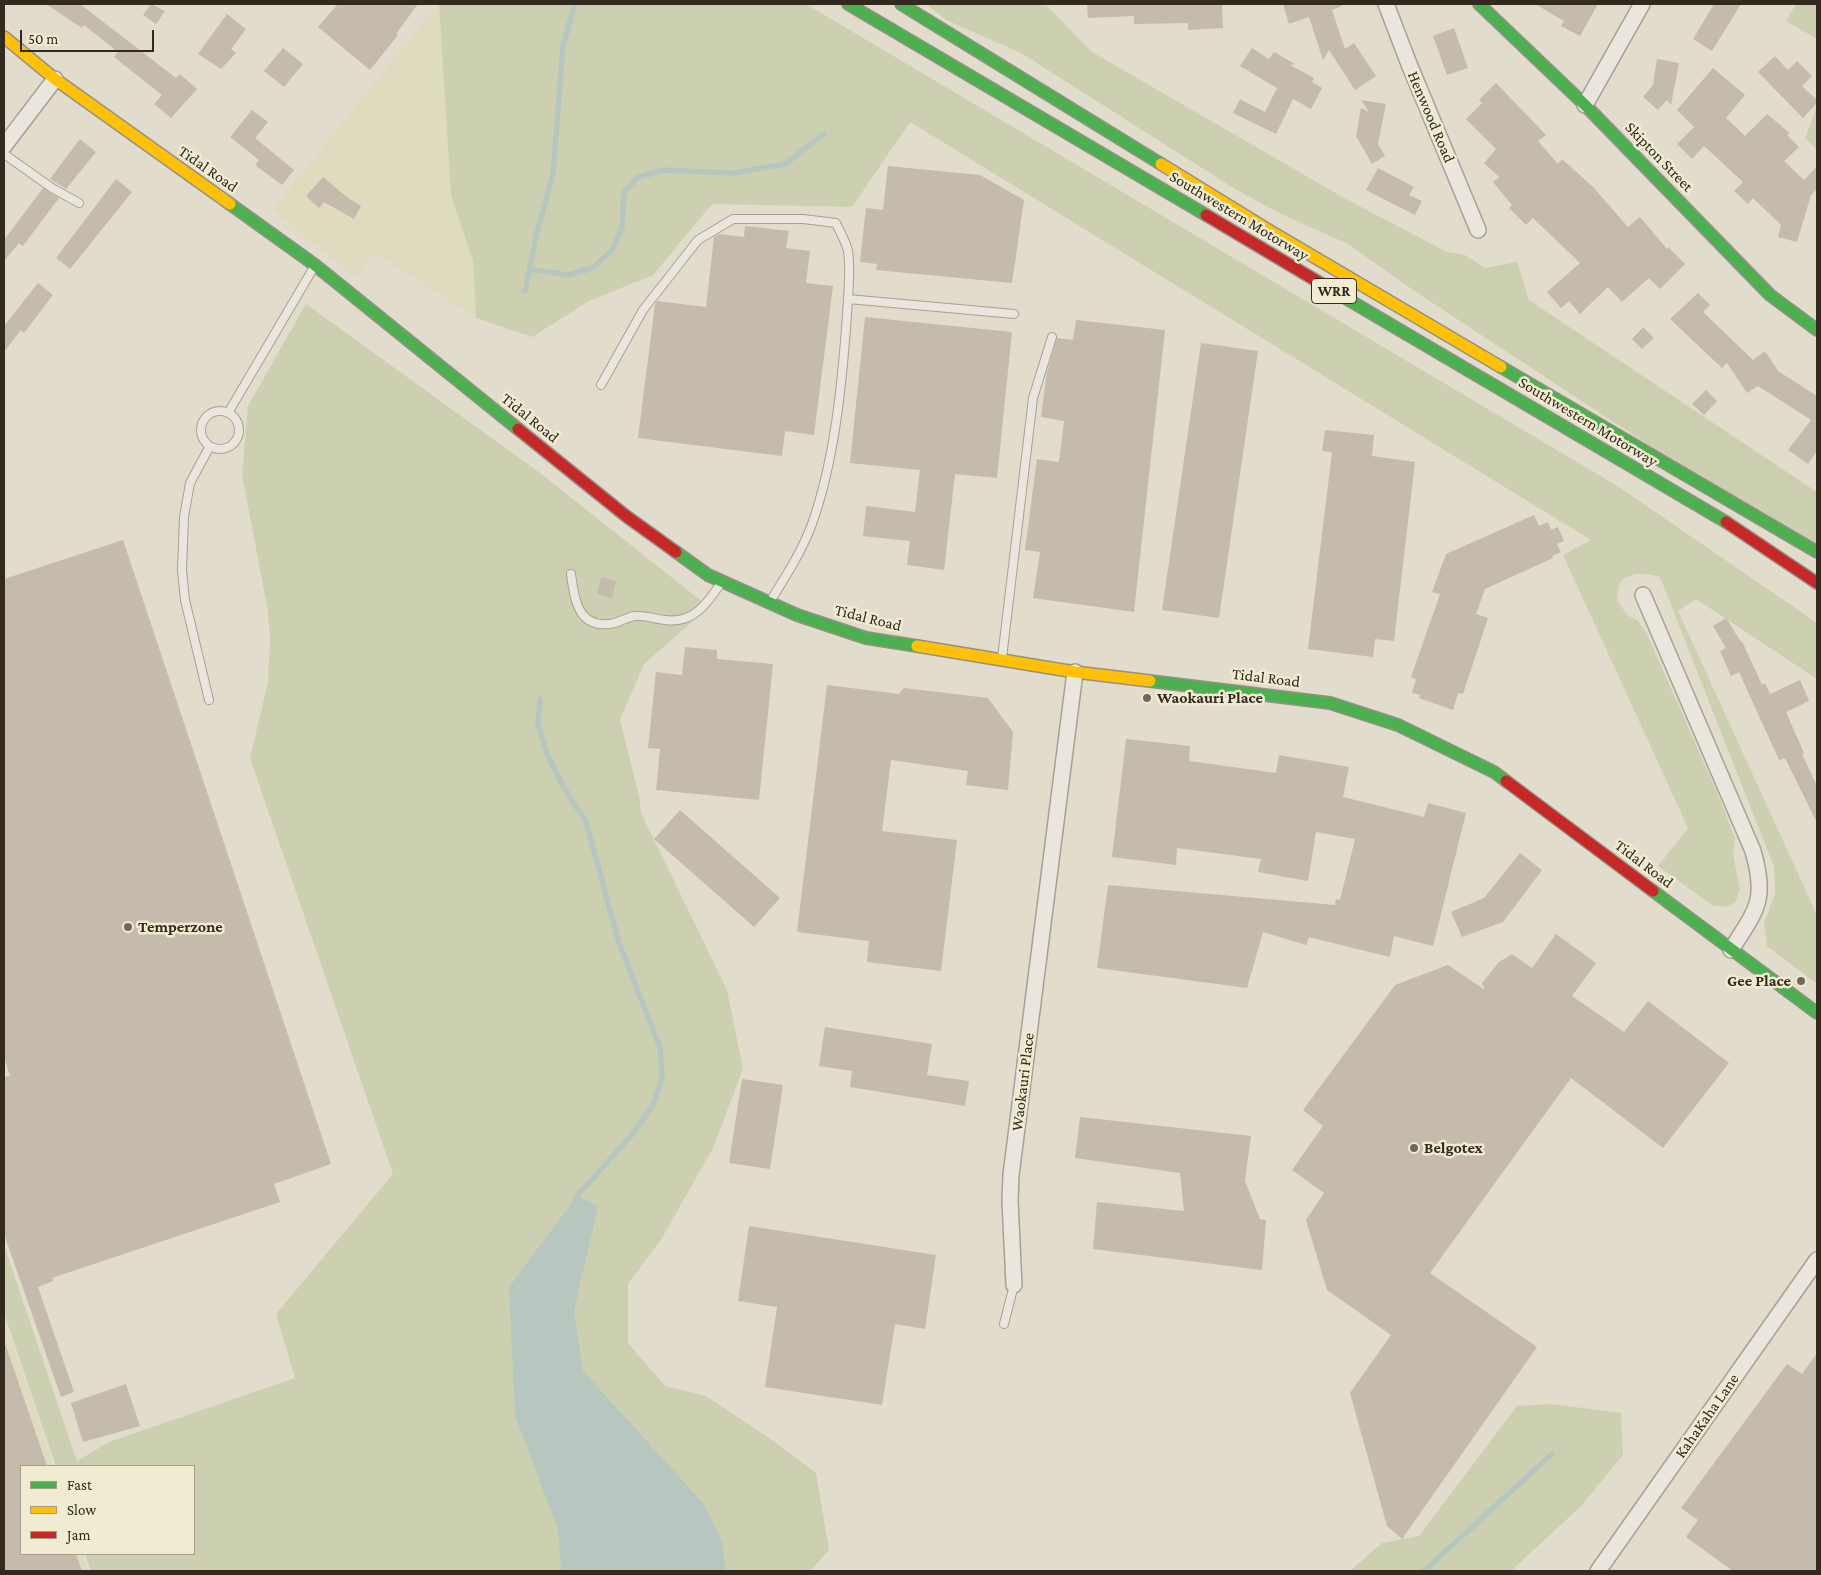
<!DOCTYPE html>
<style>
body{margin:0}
#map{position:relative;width:1821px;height:1575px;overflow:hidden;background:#e1dccc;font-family:"Crimson Pro",serif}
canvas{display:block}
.frame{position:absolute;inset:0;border:5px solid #332a1f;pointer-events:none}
.legend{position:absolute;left:20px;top:1465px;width:175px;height:90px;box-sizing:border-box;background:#f1ebd2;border:1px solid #a59e8a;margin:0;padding:6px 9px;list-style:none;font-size:15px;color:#332a1f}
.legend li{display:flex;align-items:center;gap:10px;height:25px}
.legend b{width:25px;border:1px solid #a59e8a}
.scale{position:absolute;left:20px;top:30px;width:134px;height:22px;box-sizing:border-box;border:2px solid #332a1f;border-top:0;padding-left:6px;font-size:15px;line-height:18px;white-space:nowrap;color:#332a1f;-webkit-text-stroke:4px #f1ebd2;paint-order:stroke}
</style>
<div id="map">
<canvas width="1821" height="1575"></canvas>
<div class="frame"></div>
<ul class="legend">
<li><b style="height:6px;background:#4caf50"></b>Fast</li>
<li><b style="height:6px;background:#ffc107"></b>Slow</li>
<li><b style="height:6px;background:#c62828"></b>Jam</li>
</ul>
<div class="scale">50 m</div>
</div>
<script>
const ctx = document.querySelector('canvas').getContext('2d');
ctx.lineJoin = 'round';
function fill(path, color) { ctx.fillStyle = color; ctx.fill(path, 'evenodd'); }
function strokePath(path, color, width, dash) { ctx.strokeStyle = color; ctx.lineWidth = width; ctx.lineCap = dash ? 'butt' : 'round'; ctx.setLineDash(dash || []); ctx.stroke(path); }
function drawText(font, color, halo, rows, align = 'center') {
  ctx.font = font + ' "Crimson Pro",serif'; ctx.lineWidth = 5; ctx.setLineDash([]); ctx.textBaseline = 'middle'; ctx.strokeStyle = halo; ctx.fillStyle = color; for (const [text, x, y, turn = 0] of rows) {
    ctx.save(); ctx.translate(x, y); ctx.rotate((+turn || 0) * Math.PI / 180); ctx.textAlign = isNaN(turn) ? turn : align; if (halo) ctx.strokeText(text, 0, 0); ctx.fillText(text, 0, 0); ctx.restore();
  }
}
const farmland = new Path2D(`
 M439,4L451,196L473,260L476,318L374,252L355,278L273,209Z
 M4,1318L53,1466H21V1554H82L88,1571H4Z`);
const green = new Path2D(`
 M439,4H806L1619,487L1817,623V679L1696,599L1678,611L1817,915V984L1767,946L1764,923L1775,894L1774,867L1660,577C1649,573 1628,571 1620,583C1618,587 1618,595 1617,600L1627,615L1637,620L1646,632L1719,797L1735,838L1733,854L1740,890L1735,902L1726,907L1712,905L1658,866L1688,828L1563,555L1591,540L910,122L852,207L712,204L653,275L589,301L532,337L476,318L473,260L451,196Z
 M926,4H1045L1092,52L1346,199L1447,252L1465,255L1485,268L1517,262L1529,300L1817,492V556L1416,292L1348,244L1279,213L1235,189L1021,53L946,20Z
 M1796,4H1817V39L1786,21Z
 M1817,107V150L1805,138Z
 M306,304L540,473L709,607L644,664L620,720L639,796L641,813L727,990L743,1069L713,1148L662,1238L628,1284V1343L665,1386L706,1396L769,1438L816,1473L829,1550L810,1571H91L85,1554H194V1466H56L4,1313V1245L77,1461L109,1442L295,1378L276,1314L393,1174L250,758L268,682L270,638L268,611L242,475L248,406Z
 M1551,1404L1621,1413L1623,1455L1581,1506L1511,1571H1350L1382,1543L1419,1536L1517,1406Z`);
const water = new Path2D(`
 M577,1196L598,1206L574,1312L583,1371L703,1503L722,1541L726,1571H561L558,1530L515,1415L509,1287Z`);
const stream = new Path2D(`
 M530,269L568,275L593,268L613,249L622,227L624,192L637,178L663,170L733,173L785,164L824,134
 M525,291L537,232L553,174L563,46L575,4
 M540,699L538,724L546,752L563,786L586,822L619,943L660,1047L662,1079L652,1107L630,1137L577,1196L575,1204
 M1424,1571L1552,1454`);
const building = new Path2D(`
 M46,4H80L176,78L180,74L197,89L171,118L154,104L162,95L114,57L118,52L84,25L82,28Z
 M151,4L165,11L156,24L143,15Z
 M338,4H418L396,34L398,35L370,70L318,27Z
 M1087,4H1222L1223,28L1188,30V23L1134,24V16L1088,18Z
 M1283,4H1341L1342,6L1332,10L1345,49L1354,43L1376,76L1355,90L1329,50L1323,60L1309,17L1289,24Z
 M1535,4H1598L1580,36L1561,26L1564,21Z
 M1714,4H1741L1712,51L1693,39Z
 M227,14L246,29L231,49L236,53L221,69L198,54Z
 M1454,28L1468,68L1447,75L1433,36Z
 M283,48L303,64L284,87L264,71Z
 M1252,48L1269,59L1274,52L1295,64L1290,65L1314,78L1312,82L1322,88L1311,109L1293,99L1276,134L1233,113L1240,99L1265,112L1277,88L1240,66Z
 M1775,56L1788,70L1797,61L1812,76L1802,86L1817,100V103L1803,118L1758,72Z
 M1657,59L1679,63L1671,105L1667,100L1658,110L1643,97L1653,85Z
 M1713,68L1745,95L1726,118L1745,136L1767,114L1790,133L1787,135L1799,147L1784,161L1804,180L1817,166V189L1811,195L1797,242L1778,237L1781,225L1753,198L1748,204L1734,191L1743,182L1704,146L1692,159L1677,144L1694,127L1677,110Z
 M1496,83L1546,135L1538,141L1558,164L1562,159L1593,187L1628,227L1640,217L1667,249L1668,247L1685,264L1660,289L1649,278L1622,302L1608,287L1580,314L1569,301L1561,308L1547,292L1580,263L1533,218L1526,225L1509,208L1512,205L1493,182L1499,177L1484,163L1496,149L1466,119L1482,103L1479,100Z
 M1361,100L1386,104L1378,144L1385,156L1372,164L1356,136L1361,108L1369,112Z
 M252,110L268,122L255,138L294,170L282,185L255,165L259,160L230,137Z
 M80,139L96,152L66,189L50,179Z
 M888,166L980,175L1024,200L1012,283L876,270L877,264L860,262L866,208L883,210Z
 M1378,168L1414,187L1409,195L1422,201L1415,215L1366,190Z
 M323,177L348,198L361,206L354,219L324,202L319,208L306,196Z
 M116,179L132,192L70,269L56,258Z
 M43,188L59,198L23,246L19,243L4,261V240Z
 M745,226L789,231L786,248L810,251L806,283L833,286L814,435L785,431L782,456L638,438L655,304L657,301L706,307L714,237L719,234L744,237Z
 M38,283L53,295L24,333L21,330L4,352V326Z
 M1698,293L1710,305L1703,312L1753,360L1765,351L1778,371L1817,396V451L1808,464L1788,450L1811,420L1758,386L1747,393L1727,363L1722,368L1670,319Z
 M865,317L1012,332L997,478L955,474L944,570L907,565L910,541L863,536L866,506L915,512L920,470L850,463Z
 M1076,320L1165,330L1134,612L1033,598L1040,552L1025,550L1037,459L1059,462L1064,421L1041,417L1047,372L1057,338L1073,340Z
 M1643,327L1654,338L1642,349L1632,339Z
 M1201,343L1258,351L1219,618L1162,610Z
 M1706,390L1717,401L1704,415L1692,404Z
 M1325,430L1374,435L1372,456L1415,462L1394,641L1375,639L1373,657L1308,649L1332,452L1322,451Z
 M1534,515L1539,526L1548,522L1551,530L1558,527L1564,541L1557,544L1561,552L1552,556L1553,558L1485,589L1476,614L1488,618L1463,694L1458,693L1453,710L1419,698L1420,695L1412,693L1416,679L1411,677L1440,594L1432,592L1446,554Z
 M123,540L331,1164L274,1184L280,1202L52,1278L53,1281L38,1287L74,1392L61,1397L4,1234V1077L10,1076L4,1057V579Z
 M601,577L616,581L612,598L597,594Z
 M1726,618L1741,642L1742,641L1762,685L1765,683L1770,694L1800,680L1809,701L1786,712L1804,753L1802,754L1817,786V823L1785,758L1779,760L1739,672L1731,676L1720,651L1726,648L1713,626Z
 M685,647L717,650V659L773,664L759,800L656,790L660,749L648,748L656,672L682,675Z
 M827,685L899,694L904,688L988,698L1013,732L1008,790L966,785L968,771L891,760L882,831L957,840L941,971L867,962L869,941L797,932Z
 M1126,739L1190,746L1189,761L1276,773L1279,755L1349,767L1343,797L1424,817L1428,803L1466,813L1433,946L1394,936L1390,957L1309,937L1306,945L1263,932L1247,988L1097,968L1108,885L1335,905L1336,899L1340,900L1355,839L1316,832L1308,881L1258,872L1261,859L1177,848L1176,865L1112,857Z
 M680,810L780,898L754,927L654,839Z
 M1520,853L1542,870L1503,922L1462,937L1451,912L1484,898Z
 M1556,934L1596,963L1572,996L1624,1032L1648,1001L1729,1063L1663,1148L1571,1078L1430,1273L1537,1347L1402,1539L1387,1526L1350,1393L1391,1335L1327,1290L1306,1220L1324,1193L1292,1170L1323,1126L1303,1110L1395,985L1448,965L1485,990L1482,983L1499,962L1512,954L1532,968Z
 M825,1027L932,1044L927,1075L969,1081L965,1106L850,1087L852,1071L819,1066Z
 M742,1079L783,1085L770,1169L729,1163Z
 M1080,1117L1251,1136L1245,1181L1260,1219L1266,1220L1262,1270L1093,1249L1097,1202L1184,1211L1180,1173L1075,1158Z
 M749,1226L936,1255L925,1329L895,1324L882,1405L765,1387L777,1307L738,1301Z
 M4,1346H6L47,1466H21V1554H76L82,1571H4Z
 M1817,1353V1571H1733L1686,1537L1698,1520L1681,1508L1787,1364L1802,1374Z
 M126,1384L140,1426L83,1442L71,1403Z`);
const lane = new Path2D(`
 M4,154L52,188L79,203
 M848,299L1014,314
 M601,385L643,310L698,240L733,219H803L836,223C840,232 846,242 848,251C851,271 848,295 847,315C842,384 835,459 812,524C802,551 786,576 771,600
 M201 430a19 19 0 1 1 38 0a19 19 0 1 1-38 0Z
 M228,413L314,267
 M571,574C574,597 577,628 610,624C619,623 626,617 635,616C645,615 655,619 665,620C693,624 707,604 721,583
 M1002,658L1033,398L1052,337
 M209,700L185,600L182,570L184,517L190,483L210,446
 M1004,1324L1014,1285`);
const street = new Path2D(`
 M1386,4L1409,64L1478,230
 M1585,105L1642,4
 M4,146L55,79
 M1643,595L1753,851C1767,900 1757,909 1731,950
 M1014,1285L1010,1201L1011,1175L1075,672
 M1598,1571L1817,1260`);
const fast = new Path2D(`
 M848,4L1206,215
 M901,4L1161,164
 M1479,4L1585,105L1770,295L1817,330
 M230,204L315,265L518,429
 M1342,296L1726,522
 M1501,367L1817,552
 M676,552L708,575L797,615L866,638L917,646
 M1150,681L1330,703L1398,725L1494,772L1506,781
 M1653,891L1817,1013`);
const slow = new Path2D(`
 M4,37L55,79L230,204
 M1161,164L1270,231L1501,367
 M917,646L1075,672L1150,681`);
const jam = new Path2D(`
 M1206,215L1342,296
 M518,429L626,516L676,552
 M1726,522L1817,583
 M1506,781L1653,891`);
const markers = [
 [1147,698,5,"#70685c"],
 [128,927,5,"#70685c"],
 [1801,981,5,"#70685c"],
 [1414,1148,5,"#70685c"]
];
const shields = [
 [1334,291,45]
];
const shieldNames = [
 ["WRR",1334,291]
];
const streetNames = [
 ["Henwood Road",1431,117,67],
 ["Skipton Street",1659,157,46],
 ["Tidal Road",208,169,35],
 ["Southwestern Motorway",1239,216,31],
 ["Tidal Road",530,418,39],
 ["Southwestern Motorway",1588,422,31],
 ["Tidal Road",868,618,14],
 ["Tidal Road",1266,678,7],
 ["Tidal Road",1644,864,37],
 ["Waokauri Place",1023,1082,-83],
 ["KahaKaha Lane",1707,1416,-55]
];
const poiNames = [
 ["Waokauri Place",1157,698],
 ["Temperzone",138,927],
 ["Gee Place",1791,981,"right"],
 ["Belgotex",1424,1148]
];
fill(farmland, '#dfdbbe');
fill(green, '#cdd0b0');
fill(water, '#b7c6be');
strokePath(stream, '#b7c6be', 5.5);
fill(building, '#c4bbad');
strokePath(lane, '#a6a195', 10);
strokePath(street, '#a6a195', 18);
strokePath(fast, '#959085', 14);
strokePath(slow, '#959085', 14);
strokePath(jam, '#959085', 14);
strokePath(lane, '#eae6dd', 8);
strokePath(street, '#eae6dd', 15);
strokePath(fast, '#4caf50', 11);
strokePath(slow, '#ffc107', 11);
strokePath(jam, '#c62828', 11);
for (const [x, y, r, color] of markers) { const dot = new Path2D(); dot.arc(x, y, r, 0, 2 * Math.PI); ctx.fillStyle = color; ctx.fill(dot); strokePath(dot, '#f1ebd2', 2); }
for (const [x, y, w] of shields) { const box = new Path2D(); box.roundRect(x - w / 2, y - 12.5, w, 25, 4); ctx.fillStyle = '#f1ebd2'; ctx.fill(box); strokePath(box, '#332a1f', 1); }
drawText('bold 15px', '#332a1f', null, shieldNames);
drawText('16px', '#332a1f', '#f1ebd2', streetNames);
drawText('bold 16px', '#332a1f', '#f1ebd2', poiNames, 'left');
</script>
